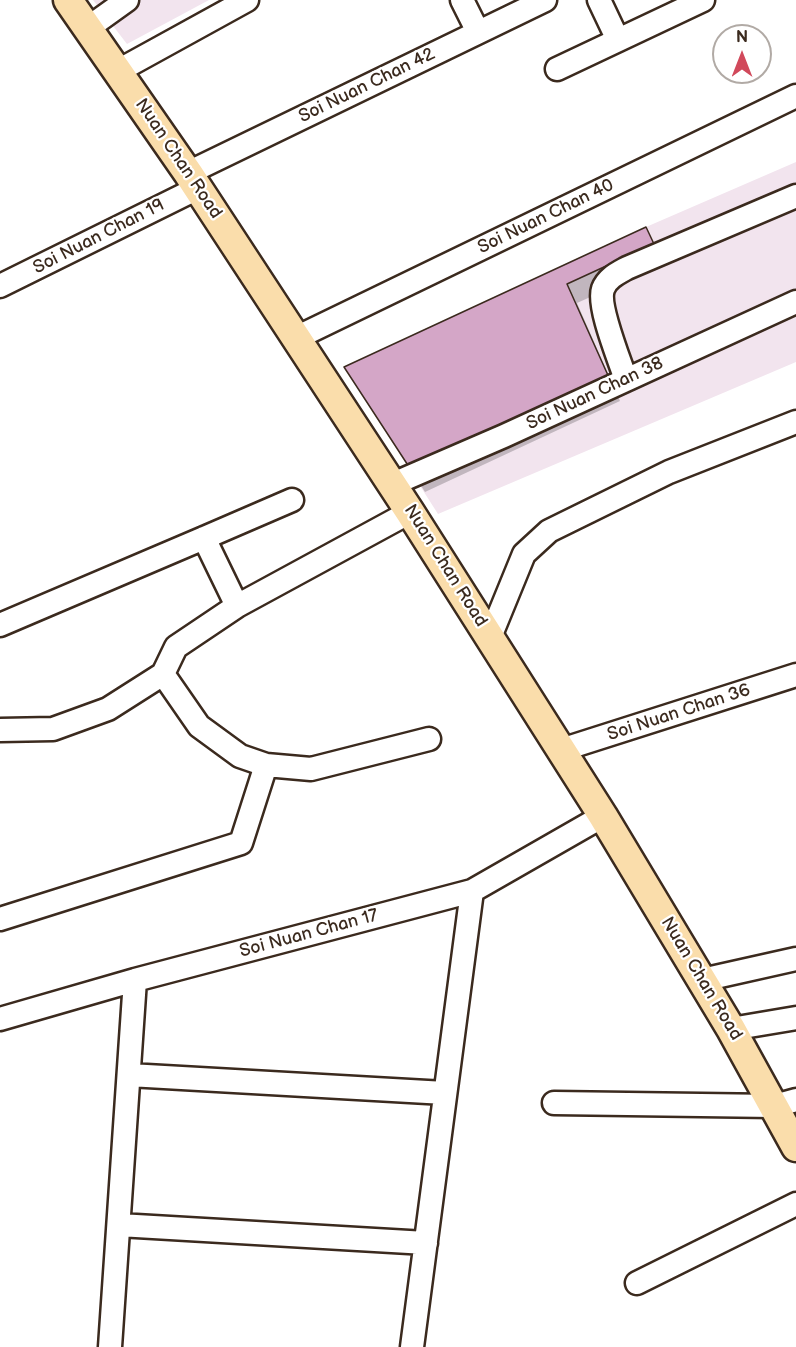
<!DOCTYPE html>
<style>
body{margin:0}
#map{position:relative;width:796px;height:1347px;overflow:hidden;background:#fff;font-family:"Balsamiq Sans",sans-serif}
canvas{display:block}
.north{position:absolute;left:712px;top:24px;width:60px;height:60px;box-sizing:border-box;background:#fff;border:2px solid #b1aaa5;border-radius:50%;rotate:0deg;font-size:16px;font-weight:700;line-height:24px;text-align:center;color:#3b2a1e}
.north::after{content:'';display:block;margin:auto;width:21px;height:27px;background:#d1495b;clip-path:polygon(50% 0,100% 100%,50% 72%,0 100%)}
</style>
<div id="map">
<canvas width="796" height="1347"></canvas>
<div class="north">N</div>
</div>
<script>
const ctx = document.querySelector('canvas').getContext('2d');
ctx.lineJoin = 'round';
function fill(path, color) { ctx.fillStyle = color; ctx.fill(path, 'evenodd'); }
function strokePath(path, color, width, dash) { ctx.strokeStyle = color; ctx.lineWidth = width; ctx.lineCap = dash ? 'butt' : 'round'; ctx.setLineDash(dash || []); ctx.stroke(path); }
function drawText(font, color, halo, rows, align = 'center') {
  ctx.font = font + ' "Balsamiq Sans",sans-serif'; ctx.lineWidth = 4.5; ctx.setLineDash([]); ctx.textBaseline = 'middle'; ctx.strokeStyle = halo; ctx.fillStyle = color; for (const [text, x, y, turn = 0] of rows) {
    ctx.save(); ctx.translate(x, y); ctx.rotate((+turn || 0) * Math.PI / 180); ctx.textAlign = isNaN(turn) ? turn : align; if (halo) ctx.strokeText(text, 0, 0); ctx.fillText(text, 0, 0); ctx.restore();
  }
}
const built = new Path2D(`
 M93,0H209L127,44Z
 M796,162V362L438,514L344,367L646,227Z`);
const shadow = new Path2D(`
 M645,229L664,264L577,303L620,401L425,492L346,368Z`);
const building = new Path2D(`
 M646,227L654,244L567,284L611,382L413,473L344,367Z`);
const minor = new Path2D(`
 M462,0L478,32
 M599,0L618,40
 M88,28L127,0
 M557,69L703,0
 M118,71L247,0
 M188,173L545,0
 M0,286L198,188
 M296,338L796,96
 M626,380C620,361 597,306 603,289C607,278 618,273 627,268L796,196
 M393,484L504,436L796,302
 M204,538L237,606
 M0,625L204,538L292,500
 M490,637L524,554L549,531L669,472L796,422
 M163,674L199,726L240,756L266,765L311,769L429,739
 M0,730L53,729L108,709L163,674L176,647L237,606L410,512
 M561,750L796,675
 M0,919L241,843L266,765
 M702,980L796,959
 M0,1019L135,980L472,891L603,816
 M731,1029L796,1018
 M129,1075L445,1093
 M554,1103L774,1106L796,1100
 M119,1225L426,1243
 M637,1283L796,1204
 M110,1347L135,980
 M412,1347L472,891`);
const major = new Path2D(`
 M68,0L188,173L410,512L603,816L731,1029L796,1147`);
const streetNames = [
 ["Soi Nuan Chan 42",367,86,-26],
 ["Nuan Chan Road",178,159,56],
 ["Soi Nuan Chan 40",546,217,-26],
 ["Soi Nuan Chan 19",99,237,-27],
 ["Soi Nuan Chan 38",595,394,-25],
 ["Nuan Chan Road",445,566,58],
 ["Soi Nuan Chan 36",679,713,-18],
 ["Soi Nuan Chan 17",309,934,-15],
 ["Nuan Chan Road",701,979,59]
];
fill(built, '#f2e4ee');
fill(shadow, '#0003');
fill(building, '#d4a6c7');
strokePath(building, '#3b2a1e', 1.5);
strokePath(minor, '#3b2a1e', 27);
strokePath(major, '#3b2a1e', 33);
strokePath(minor, '#fff', 22);
strokePath(major, '#faddab', 28);
drawText('18px', '#3b2a1e', '#fff', streetNames);
</script>
